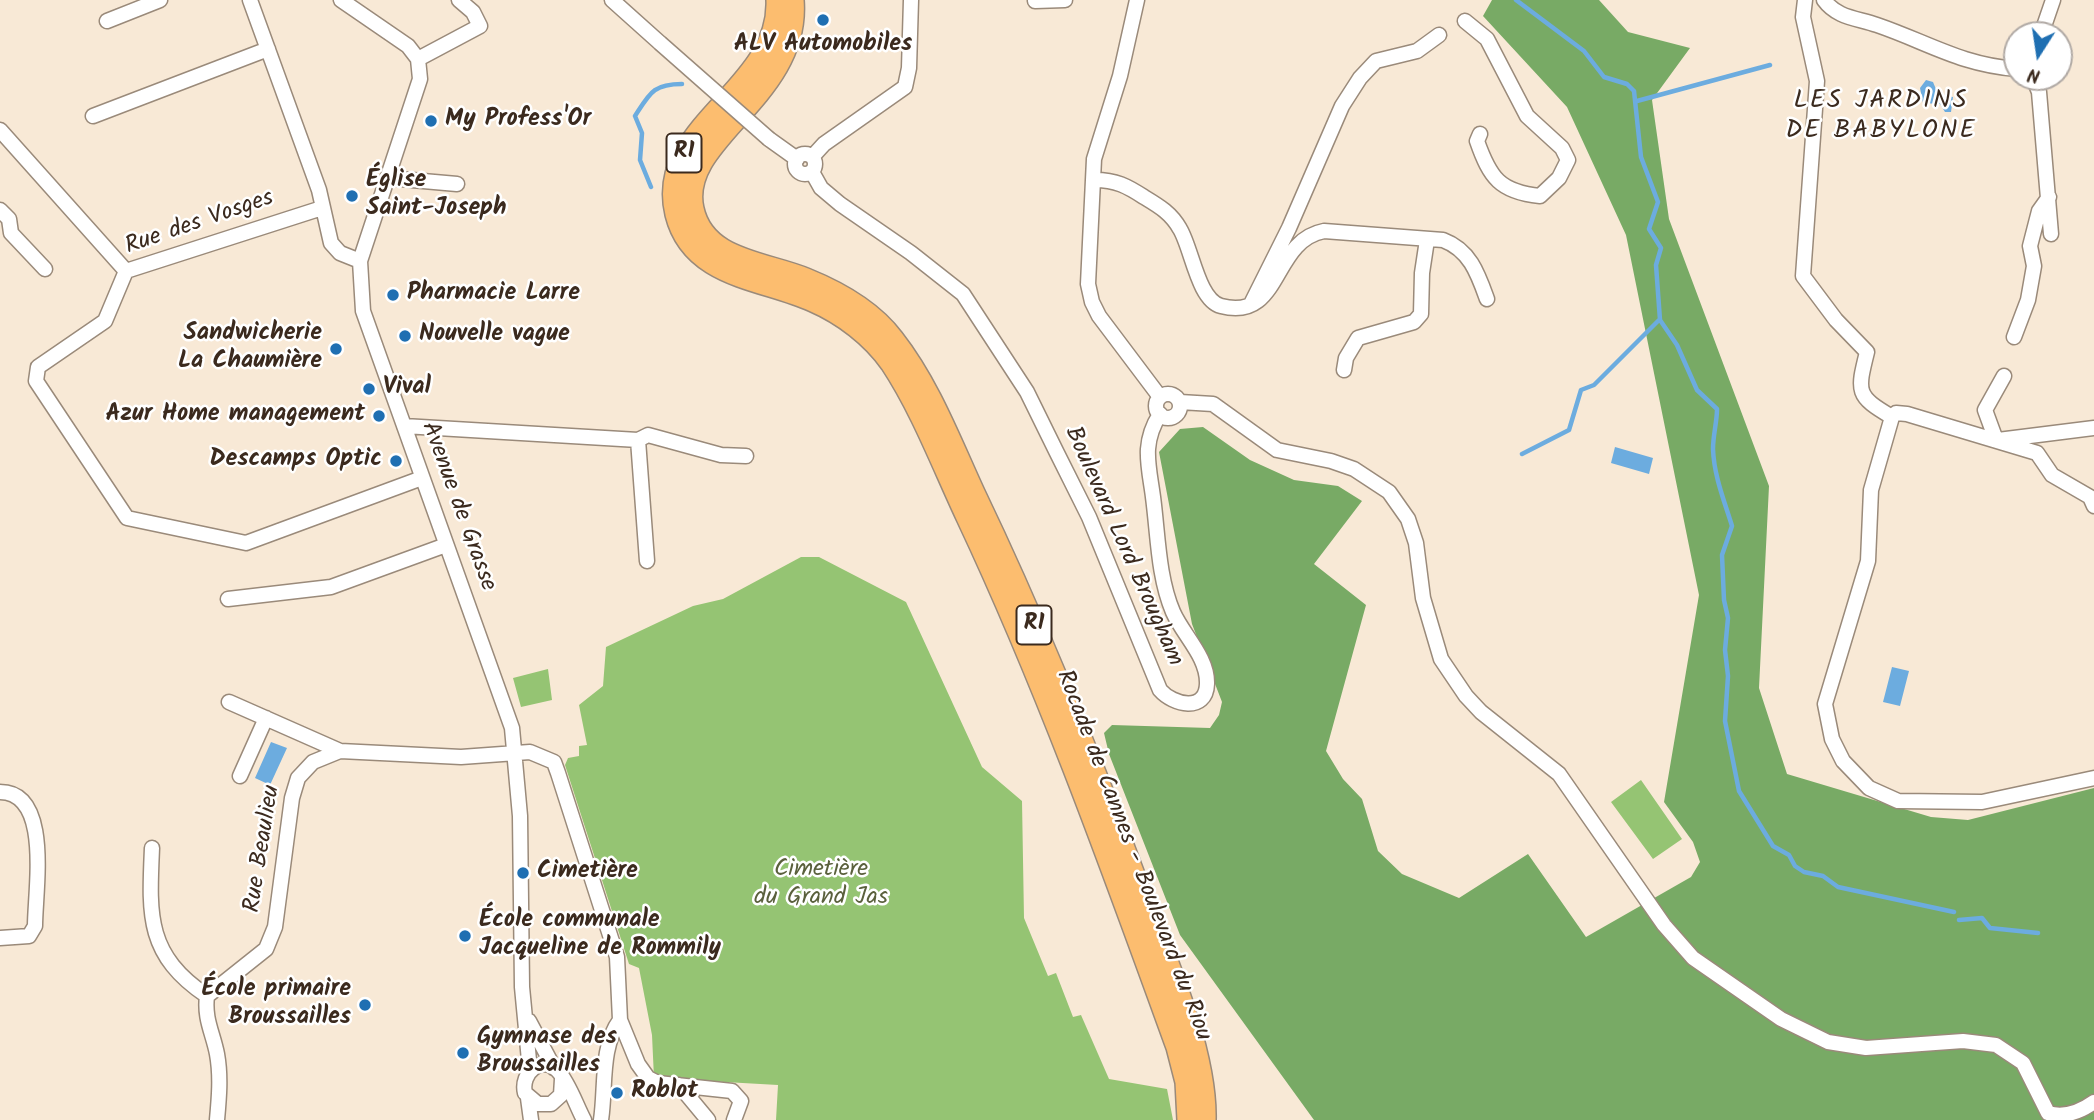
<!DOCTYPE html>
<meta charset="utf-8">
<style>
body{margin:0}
#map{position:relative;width:2094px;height:1120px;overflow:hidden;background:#f8e9d6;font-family:Kalam,sans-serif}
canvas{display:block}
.north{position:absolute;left:2003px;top:21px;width:70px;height:70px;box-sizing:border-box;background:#fff;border:2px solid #b1aaa5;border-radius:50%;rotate:192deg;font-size:19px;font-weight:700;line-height:28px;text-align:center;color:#3b2a1e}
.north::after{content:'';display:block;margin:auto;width:24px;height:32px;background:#1f6fb2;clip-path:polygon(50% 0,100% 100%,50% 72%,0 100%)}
</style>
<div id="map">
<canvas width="2094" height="1120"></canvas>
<div class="north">N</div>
</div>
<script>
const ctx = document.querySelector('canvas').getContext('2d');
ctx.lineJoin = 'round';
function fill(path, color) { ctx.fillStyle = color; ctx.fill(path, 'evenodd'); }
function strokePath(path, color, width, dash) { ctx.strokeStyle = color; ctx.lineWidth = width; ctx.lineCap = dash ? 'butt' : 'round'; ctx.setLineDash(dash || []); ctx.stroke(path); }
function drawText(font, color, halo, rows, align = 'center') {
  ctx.font = font + ' Kalam,sans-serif'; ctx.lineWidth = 5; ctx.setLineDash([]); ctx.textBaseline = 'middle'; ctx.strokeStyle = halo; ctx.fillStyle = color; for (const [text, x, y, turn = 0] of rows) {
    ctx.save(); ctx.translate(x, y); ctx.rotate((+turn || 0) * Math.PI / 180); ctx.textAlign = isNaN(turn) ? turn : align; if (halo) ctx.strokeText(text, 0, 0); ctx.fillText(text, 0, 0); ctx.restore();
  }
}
const green = new Path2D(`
 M801,557H819L906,602L982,767L1022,801L1024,918L1048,976L1056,973L1073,1017L1081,1015L1109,1079L1167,1089L1173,1120H776L778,1085L654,1078L652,1035L639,968L629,964L565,765L568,758L579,756V746L587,745L579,705L603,686L606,647L693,606L723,599Z
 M548,669L552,700L521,707L513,678Z
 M1641,780L1682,839L1653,859L1611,802Z`);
const forest = new Path2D(`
 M1492,0H1599L1628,32L1690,48L1652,100L1669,219L1769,486L1759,688L1787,774L1931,817L1968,820L2094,788V1120H1314L1180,935L1109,754L1104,733L1112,725L1210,728L1219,715L1222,702L1192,624L1159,452L1180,429L1203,427L1250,460L1294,480L1338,486L1362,501L1314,564L1366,605L1326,751L1343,779L1362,799L1378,851L1402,874L1459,898L1528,854L1586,937L1691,877L1700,862L1693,842L1664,802L1699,595L1626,235L1567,107L1483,16Z`);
const water = new Path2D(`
 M1926,80L1933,82L1938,94L1953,97L1951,112H1945L1940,104L1923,103L1920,88Z
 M1615,447L1653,458L1649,474L1611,463Z
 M1892,667L1909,671L1900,706L1883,702Z
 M271,742L287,748L270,785L255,778Z`);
const stream = new Path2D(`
 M1516,0L1584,51L1604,77L1627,84L1634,91L1641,157L1658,202L1649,229L1661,248L1656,265L1660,320L1677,345L1697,390L1717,409C1717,422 1713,435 1713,449C1714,476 1724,500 1732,526L1722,555L1724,600L1728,618L1725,650L1728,676L1725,721L1739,791L1773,846L1789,855L1795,866L1804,872L1823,876L1838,887L1954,912
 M1637,101L1770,65
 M651,187L640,160L642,133L635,116C650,93 653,84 682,84
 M1522,454L1569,430L1581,390L1594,385L1659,320
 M1959,920L1982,918L1990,928L2038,933`);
const minor = new Path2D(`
 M250,0L319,190L331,243L340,253L360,261
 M341,0L408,46L418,59L420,79L360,261L363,311L512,728L520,816L522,987L530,1071
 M612,0L660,43
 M1137,0L1120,76L1094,159L1088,284L1092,302L1099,316L1160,397
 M1805,0L1803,17L1817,81L1803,276L1836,320L1867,352C1857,392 1856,396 1892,417L1871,490L1868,561L1825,704L1832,739L1843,761L1869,788L1898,801L1982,802L2094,778
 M1824,0C1837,18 1857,18 1877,25C1927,42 1961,65 2017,69
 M1035,1L1065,0
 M107,21L160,0
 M1465,21L1487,39L1527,116L1562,148L1568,160L1559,178L1540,196C1500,192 1490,178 1477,141L1480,134
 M2041,35L2053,0
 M418,59L480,26L473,12L459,0
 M2033,77L2039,92L2051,234
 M93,116L268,49
 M0,130L126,271
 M769,139L797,159
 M795 164a10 10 0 1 1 20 0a10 10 0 1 1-20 0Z
 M813,156L824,144L905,87L909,68L911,0
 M812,172L821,188L840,204L911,253L963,294L1027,392L1056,451L1089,517L1160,690C1173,705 1206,713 1207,684C1208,657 1183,635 1173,612C1158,577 1158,534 1153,497C1151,481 1147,464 1148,449C1149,435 1153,425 1160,414
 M389,178L457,184
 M1095,180C1116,180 1127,186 1144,197C1159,206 1171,213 1180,229C1192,249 1198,300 1221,306C1282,322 1271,241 1324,231L1443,240C1470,250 1478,274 1487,299
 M322,208L126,271L105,321L38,367L36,381L127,518L246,543L422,478
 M0,210L9,219L11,233L45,269
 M1251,304L1289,228L1342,106L1360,78L1376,61L1417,51L1439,35
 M2014,337L2028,300L2034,266L2030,246L2039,211L2049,197
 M1344,370L1346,358L1358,338L1414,322L1421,314L1422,273L1427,240
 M1156 406a12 12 0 1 1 24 0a12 12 0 1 1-24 0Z
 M1180,402L1213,404L1277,450L1331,461L1354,469L1389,492L1408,519L1416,543L1423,598L1441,659L1466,696L1481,712L1559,774L1664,925L1693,958L1781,1019L1828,1042L1866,1048L1963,1041L1996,1045L2023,1063L2048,1113C2065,1118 2080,1112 2094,1102
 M1892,417L1896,413L1907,414L2037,453L2052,475L2090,497L2094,506
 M404,426L638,440L647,561
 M638,440L648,435L721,455L746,456
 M1996,440L1985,410L2004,376
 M1998,440L2094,428
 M228,599L331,587L446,545
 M229,702L340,751
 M240,776L266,718
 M0,792C52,792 35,890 35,926L29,936L0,938
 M152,848C149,915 146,955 207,996
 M529,1021L554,1068
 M562,1079L561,1095L551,1104H538L525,1093C520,1073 542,1054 558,1071C569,1083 576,1105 584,1120
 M679,1085L708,1120
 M528,1098L531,1120
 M217,1120C219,1098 221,1076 217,1054C213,1033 204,1019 207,996L266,949L275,927L292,798L298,778L313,762L340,751L461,757L530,752L554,762L558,773L617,957L620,1020L638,1064L648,1078L658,1083L732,1091L741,1101L734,1120
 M601,1120C606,1088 600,1047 620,1020`);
const highway = new Path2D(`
 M777,0C781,90 654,125 676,214C692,278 762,278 813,301C843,314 872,336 891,363C922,410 943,466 967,517C1048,689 1112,868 1177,1047L1186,1082L1188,1120
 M793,0C801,98 677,138 693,209C704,261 765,262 806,279C838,292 872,311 893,339C929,385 950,441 974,493C1035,620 1088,751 1137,883C1162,949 1207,1050 1205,1120`);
const minorBridge = new Path2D(`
 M660,43L769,139`);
const markers = [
 [823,20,7,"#1f6fb2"],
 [431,121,7,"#1f6fb2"],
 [352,196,7,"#1f6fb2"],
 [393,295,7,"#1f6fb2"],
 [405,336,7,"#1f6fb2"],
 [336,349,7,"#1f6fb2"],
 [369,389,7,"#1f6fb2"],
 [379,416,7,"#1f6fb2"],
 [396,461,7,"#1f6fb2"],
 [523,873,7,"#1f6fb2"],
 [465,936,7,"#1f6fb2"],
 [365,1005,7,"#1f6fb2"],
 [463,1053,7,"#1f6fb2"],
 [617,1093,7,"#1f6fb2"]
];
const shields = [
 [684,153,35],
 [1034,625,35]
];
const shieldNames = [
 ["R1",684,153],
 ["R1",1034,625]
];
const poiNames = [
 ["ALV Automobiles",823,46,"center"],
 ["My Profess'Or",445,121],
 ["Église",366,182],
 ["Saint-Joseph",366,210],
 ["Pharmacie Larre",407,295],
 ["Sandwicherie",322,335,"right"],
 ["La Chaumière",322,363,"right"],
 ["Nouvelle vague",419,336],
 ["Vival",383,389],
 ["Azur Home management",365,416,"right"],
 ["Descamps Optic",382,461,"right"],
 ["Cimetière",537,873],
 ["École communale",479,922],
 ["Jacqueline de Rommily",479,950],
 ["École primaire",351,991,"right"],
 ["Broussailles",351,1019,"right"],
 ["Gymnase des",477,1039],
 ["Broussailles",477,1067],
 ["Roblot",631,1093]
];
const streetNames = [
 ["Rue des Vosges",200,224,-19],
 ["Avenue de Grasse",457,507,70],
 ["Boulevard Lord Brougham",1122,547,66],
 ["Rue Beaulieu",264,849,-81],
 ["Rocade de Cannes - Boulevard du Riou",1132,856,69]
];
const parkNames = [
 ["Cimetière",821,871],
 ["du Grand Jas",821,899]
];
const neighbourhoodNames = [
 ["LES JARDINS",1881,103],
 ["DE BABYLONE",1881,133]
];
fill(green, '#95c473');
fill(forest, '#78aa65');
fill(water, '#6cacdf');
strokePath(stream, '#6cacdf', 4.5);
strokePath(minor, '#9a8a7a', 17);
strokePath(highway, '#9a8a7a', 24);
strokePath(minor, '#fff', 14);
strokePath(highway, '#fcbd6f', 21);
strokePath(minorBridge, '#9a8a7a', 17, []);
strokePath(minorBridge, '#fff', 14);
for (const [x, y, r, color] of markers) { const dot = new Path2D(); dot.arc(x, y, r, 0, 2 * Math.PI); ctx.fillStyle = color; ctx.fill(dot); strokePath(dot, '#fff', 2.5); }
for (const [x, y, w] of shields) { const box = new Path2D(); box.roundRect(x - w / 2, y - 19.5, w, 39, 5); ctx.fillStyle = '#fff'; ctx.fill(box); strokePath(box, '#3b2a1e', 2); }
drawText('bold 23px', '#3b2a1e', null, shieldNames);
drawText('bold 24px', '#3b2a1e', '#fff', poiNames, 'left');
drawText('24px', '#3b2a1e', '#fff', streetNames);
drawText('24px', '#5a603c', '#fff', parkNames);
ctx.letterSpacing = '2px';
drawText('26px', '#3b2a1e', '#fff', neighbourhoodNames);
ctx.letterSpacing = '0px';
</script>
